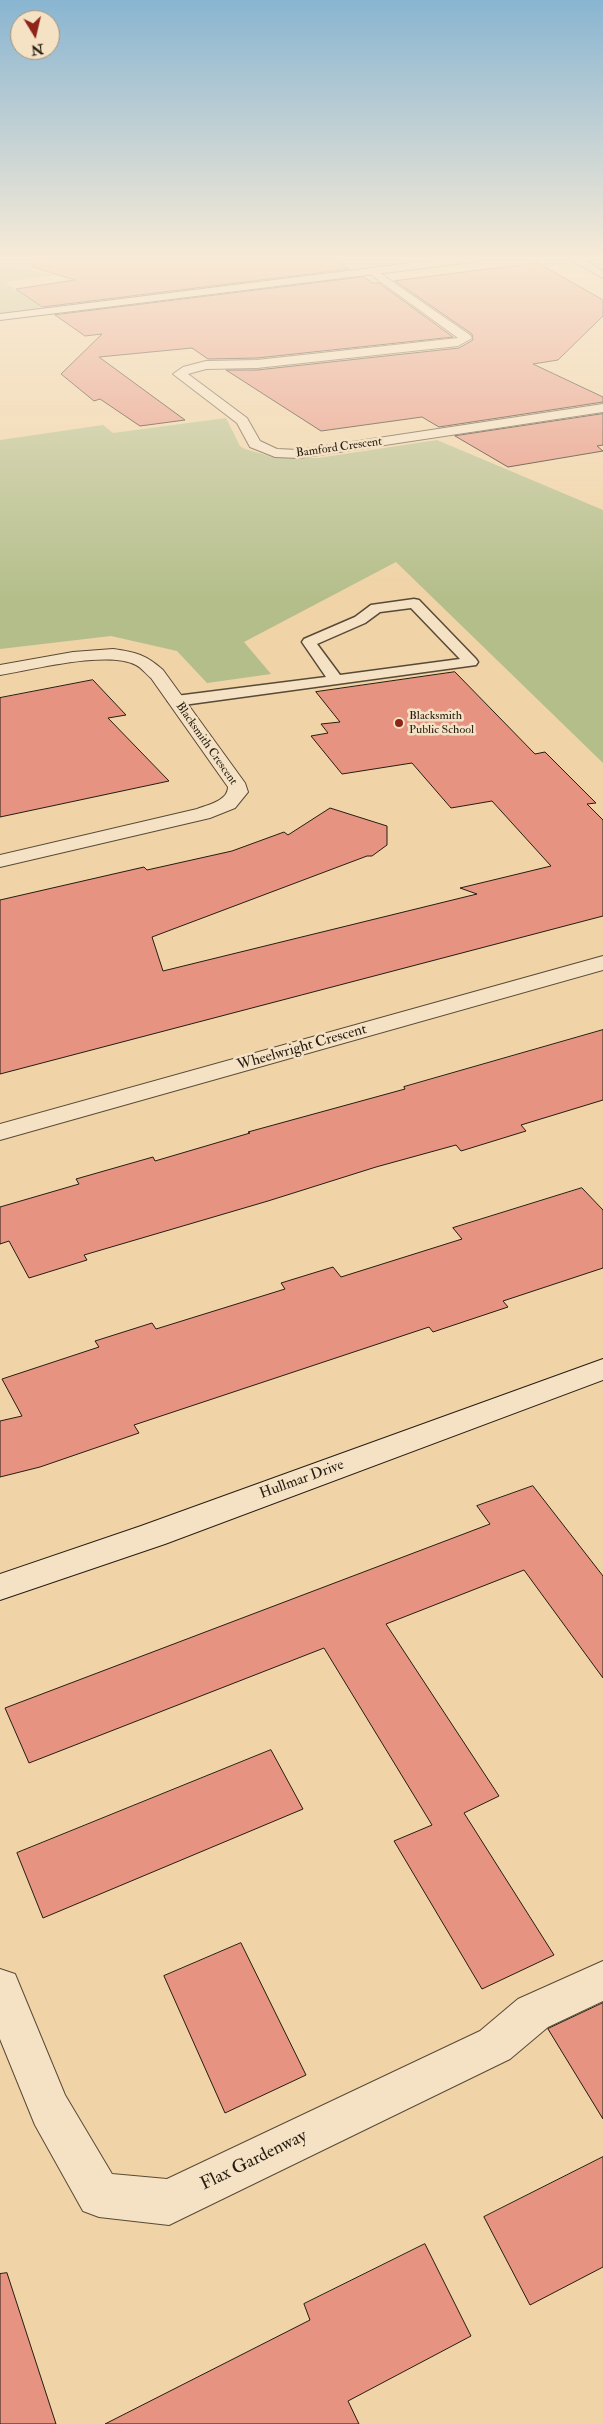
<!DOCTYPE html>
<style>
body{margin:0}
#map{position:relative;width:603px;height:2424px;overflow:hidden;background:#f0d3a6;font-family:"IM FELL Double Pica",serif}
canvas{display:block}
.north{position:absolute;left:10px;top:10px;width:50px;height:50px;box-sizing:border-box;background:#f5e2c5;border:1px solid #a2937d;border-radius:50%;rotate:171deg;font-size:14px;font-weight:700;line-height:20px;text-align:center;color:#261d12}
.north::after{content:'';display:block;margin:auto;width:18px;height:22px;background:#8f2418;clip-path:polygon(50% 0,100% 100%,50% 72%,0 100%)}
</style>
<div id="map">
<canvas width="603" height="2424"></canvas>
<div class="north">N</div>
</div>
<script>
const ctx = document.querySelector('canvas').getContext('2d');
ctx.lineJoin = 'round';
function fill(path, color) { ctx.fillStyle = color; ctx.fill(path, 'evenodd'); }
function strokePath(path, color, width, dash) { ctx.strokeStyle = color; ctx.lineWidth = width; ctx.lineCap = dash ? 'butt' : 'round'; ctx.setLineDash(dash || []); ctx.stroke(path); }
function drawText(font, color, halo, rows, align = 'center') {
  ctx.font = font + ' "IM FELL Double Pica",serif'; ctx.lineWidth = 5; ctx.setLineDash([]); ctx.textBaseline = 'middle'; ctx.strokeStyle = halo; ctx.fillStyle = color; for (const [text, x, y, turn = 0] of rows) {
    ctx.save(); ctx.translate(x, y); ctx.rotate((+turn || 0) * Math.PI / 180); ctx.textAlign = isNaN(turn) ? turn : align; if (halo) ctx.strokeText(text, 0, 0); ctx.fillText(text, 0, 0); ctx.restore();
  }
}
const green = new Path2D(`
 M0,265L56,275L5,282L43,309L0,314Z
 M226,418L240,446L245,449L276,458H318L437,440L603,510V763L396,562L244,642L271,674L207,683L177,651L111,636L0,649V440L103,425L113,433Z`);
const building = new Path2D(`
 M34,259H334L349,269L42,307L16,289L75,280L33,267Z
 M538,263L603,300V316L558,360L533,364L603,397V402L439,427L422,417L321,431L226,370H257L459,348L473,340L472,334L395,281Z
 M364,277L373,283H379L453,337L257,358L208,359L192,348L99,357L185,420L140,426L100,399L94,401L61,374L102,334L85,336L55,315Z
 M603,414V445L597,446L603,451L508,467L455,436Z
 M455,672L535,754L545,752L596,803L587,804L603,820V916L0,1074V900L144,867L147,870L232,851L284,832L288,835L330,808L387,826V845L372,856H367L152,937L163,971L477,894L460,888L551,866L492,801L451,808L412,763L342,774L311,736L328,733L321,724L340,722L316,692Z
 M93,680L126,715L108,718L169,781L0,817V698Z
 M603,1030V1100L521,1125L526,1131L461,1151L456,1145L376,1167L268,1201L84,1255L87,1260L29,1278L9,1241L0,1244V1207L79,1184L76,1179L153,1157L155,1161L250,1133L248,1132L405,1089L404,1087Z
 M582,1188L603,1210V1268L503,1301L508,1307L433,1332L429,1327L134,1425L139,1433L40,1467L0,1477V1421L22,1416L2,1379L99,1347L95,1341L152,1323L156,1329L285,1289L281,1283L333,1267L341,1277L462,1239L453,1228Z
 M533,1486L603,1576V1678L524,1570L386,1624L499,1796L464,1813L554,1955L482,1989L394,1841L432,1825L324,1648L29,1763L5,1708L490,1524L477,1506Z
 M271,1750L303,1809L43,1918L17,1853Z
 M241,1943L306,2075L225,2113L164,1976Z
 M603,2003V2119L548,2029Z
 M603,2157V2267L530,2305L484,2217Z
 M425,2244L471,2336L348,2401L359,2424H105L310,2320L304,2304Z
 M7,2273L56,2424H0V2274Z`);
const lane = new Path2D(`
 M414,599L419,600L476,659L478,662L476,665L176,706L168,701L176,696L326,677L302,642L304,639L355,617L371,605ZM411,608L460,659L340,675L317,644L365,623L380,612Z`);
const street = new Path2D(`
 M374,269L470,335L472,338L458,346L257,368L206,369L188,374L247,418L260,441L277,449L299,450L603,404V412L299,458L275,457L250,447L237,423L173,374L183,367L206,361L257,360L458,338L370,274L369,272Z
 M113,649C136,652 146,655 163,670L245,783L248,792L235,808L210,818L0,867V855L197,809C207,805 228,801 228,787L151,678C146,674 142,668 136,665C107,650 32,670 0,675V665L73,652Z
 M603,956V970L0,1140V1124Z
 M603,1961V2001L548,2027L510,2059L169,2225L99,2217L83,2211L35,2125L0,2039V1969L15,1974L65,2095L112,2174L167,2179L480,2031L518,1999Z`);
const secondary = new Path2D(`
 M444,259H478L473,262L0,320V314Z
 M569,259H583L603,271V278Z
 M603,1359V1380L165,1544L0,1600V1574L141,1526Z`);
const markers = [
 [399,723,5,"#8f2418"]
];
const farStreetnames = [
 ["Bamford Crescent",339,448,-8],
 ["Blacksmith Crescent",206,744,55]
];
const farPoinames = [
 ["Blacksmith",409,716],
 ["Public School",409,730]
];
const streetNames = [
 ["Wheelwright Crescent",302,1048,-16],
 ["Hullmar Drive",302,1480,-20]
];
const nearStreetnames = [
 ["Flax Gardenway",254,2161,-26]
];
fill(green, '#b4be8b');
fill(building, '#e69381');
strokePath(building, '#261d12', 1);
strokePath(lane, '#584a37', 3);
strokePath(street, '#584a37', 2);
strokePath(secondary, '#261d12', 2);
fill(lane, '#f5e2c5');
fill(street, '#f5e2c5');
fill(secondary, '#f5e2c5');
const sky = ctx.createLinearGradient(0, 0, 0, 599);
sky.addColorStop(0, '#89b5d1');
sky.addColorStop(0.43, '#f8ebd7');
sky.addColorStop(1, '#f8ebd700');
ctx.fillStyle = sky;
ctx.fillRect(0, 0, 603, 599);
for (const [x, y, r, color] of markers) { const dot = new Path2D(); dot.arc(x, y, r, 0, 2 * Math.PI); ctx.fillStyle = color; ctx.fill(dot); strokePath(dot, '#f5e2c5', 2); }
drawText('12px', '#261d12', '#f5e2c5', farStreetnames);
drawText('12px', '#261d12', '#f5e2c5', farPoinames, 'left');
drawText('15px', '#261d12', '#f5e2c5', streetNames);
drawText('18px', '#261d12', '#f5e2c5', nearStreetnames);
</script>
